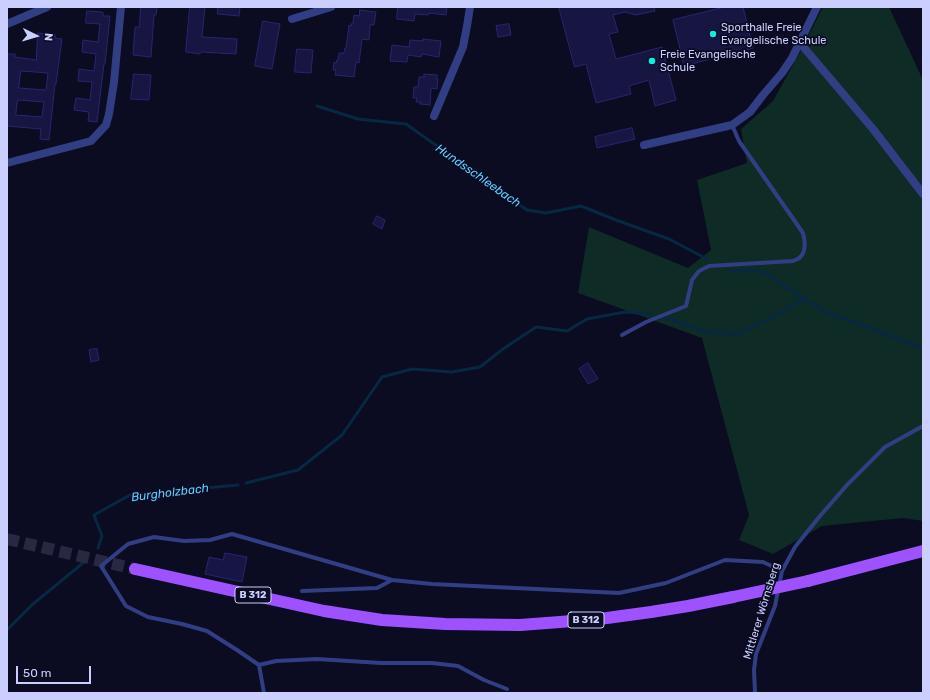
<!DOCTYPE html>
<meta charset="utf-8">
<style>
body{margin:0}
#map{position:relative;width:930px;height:700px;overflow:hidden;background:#0b0b21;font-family:Rubik,sans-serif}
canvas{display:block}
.frame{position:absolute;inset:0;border:8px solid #cbcfff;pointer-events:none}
.north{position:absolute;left:16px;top:16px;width:40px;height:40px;-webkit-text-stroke:3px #0b0b21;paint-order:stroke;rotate:95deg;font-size:11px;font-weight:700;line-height:16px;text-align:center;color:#cbcfff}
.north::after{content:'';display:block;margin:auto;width:14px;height:18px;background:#cbcfff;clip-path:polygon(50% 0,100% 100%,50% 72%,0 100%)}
.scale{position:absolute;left:16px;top:666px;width:75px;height:18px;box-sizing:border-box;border:2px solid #cbcfff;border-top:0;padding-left:5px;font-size:12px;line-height:14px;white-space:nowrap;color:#cbcfff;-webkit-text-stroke:3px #0b0b21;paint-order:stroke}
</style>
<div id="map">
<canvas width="930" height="700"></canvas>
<div class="frame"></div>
<div class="north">N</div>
<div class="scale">50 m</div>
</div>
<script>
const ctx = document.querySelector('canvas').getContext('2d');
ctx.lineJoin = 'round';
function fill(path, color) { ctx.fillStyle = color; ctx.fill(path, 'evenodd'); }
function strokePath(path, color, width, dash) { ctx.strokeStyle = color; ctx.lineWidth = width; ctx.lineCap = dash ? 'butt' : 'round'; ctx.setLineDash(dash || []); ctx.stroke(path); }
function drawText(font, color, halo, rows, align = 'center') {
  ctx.font = font + ' Rubik,sans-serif'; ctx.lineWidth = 3.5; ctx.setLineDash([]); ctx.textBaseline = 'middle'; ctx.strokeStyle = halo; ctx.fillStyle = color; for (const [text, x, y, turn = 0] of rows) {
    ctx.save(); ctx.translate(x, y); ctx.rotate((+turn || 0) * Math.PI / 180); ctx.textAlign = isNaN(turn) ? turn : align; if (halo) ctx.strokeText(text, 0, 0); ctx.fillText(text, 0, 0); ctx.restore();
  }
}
const green = new Path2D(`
 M823,7H889L923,80V521L903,518L822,526L773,554L739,540L749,515L702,338L578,293L589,227L688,268L711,250L697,180L747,163L741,129L773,101L799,54Z`);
const stream = new Path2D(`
 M317,106L358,119L406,124L527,210L546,213L581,206L616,220L669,239L707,259
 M730,271H762L804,299L826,312L923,348
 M661,317L677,321L706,332L737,334L763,322L804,299
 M246,483L298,470L342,435L382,377L412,369L452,372L480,367L503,349L536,327L567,331L587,319L625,312L650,314
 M98,548L102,536L94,515L130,495L238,485
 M7,630L33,604L83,563`);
const building = new Path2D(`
 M141,7H157L156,15H154L151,57L133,55L135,27H139Z
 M190,7H205L202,37L237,39L236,54L201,52L200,54L186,52Z
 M218,7H240L239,16L218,14Z
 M398,7H447L446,15L429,13L428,15L415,14L414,21L397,19Z
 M559,7H654L655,11L635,15L625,12L613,15L618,32L609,34L616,59L662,47L676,100L655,106L649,80L629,86L631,94L596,103L586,64L575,67Z
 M725,7H743L753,48L684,66L673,20Z
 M360,10L376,12L374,25H370L369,40L362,39L359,63L356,62L354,77L335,75L336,70H333L334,62L336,63L337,60H338L339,53H344L345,48H346L349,25L351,26L352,23H353L354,15L359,16Z
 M87,11L103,12V16H110L105,64H104L97,122L88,121L89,112L74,110L76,98L90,100L92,82L78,81L79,69L94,71L96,54L82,52L83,40L98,42L100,24L86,23Z
 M263,21L280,24L272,69L255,66Z
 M509,24L511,35L498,37L496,26Z
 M38,33L55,35V38L62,39L56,84H55L49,140L40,139L41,129L7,126V54H15V57L36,60ZM21,71L48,73L46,90L19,88ZM18,100L44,102L42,117L16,115Z
 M423,39L441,41L439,57L422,54L421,57L408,55L407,62L390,61L392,45L409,47L410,40L423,41Z
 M297,49L313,50L311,73L295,72Z
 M134,74L151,75L149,100L131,99Z
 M424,74L437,75V79H438L437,89L431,88L430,105L420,104L421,102H416L417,98H413L414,87H418L419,77H424Z
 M632,128L635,139L597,148L595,137Z
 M377,216L385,220L382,229L373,224Z
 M97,349L99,360L91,362L89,350Z
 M588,363L598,379L588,384L579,369Z
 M225,553L247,557L242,582L205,574L209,557L223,560Z`);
const primaryTunnel = new Path2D(`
 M7,539L135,569`);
const lane = new Path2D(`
 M622,335L646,322L686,306L692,280L699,271L709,266L793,261C795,260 797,260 799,258C806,253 805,241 803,233L739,141L732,125
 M302,591L377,588L392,580
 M259,665L276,661L317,659L381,663H432L458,666L484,680L507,689
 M264,693L259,665L237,650L207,631L182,624L148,617L126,606L101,566L128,544L154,537L184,541L210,540L232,534L392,580L432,584L619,593L666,583L725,560L763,562L782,571
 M755,693L754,670L756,654L775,606L782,571L795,547L820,516L847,485L885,447L923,426`);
const street = new Path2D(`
 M292,19L331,7
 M7,24L47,7
 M800,43L873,129L923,194
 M434,116L463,47L467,26L470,7
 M644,145L732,125L750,112L763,95L782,73L792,58L817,7
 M7,163L91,141L106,125L109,114L114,82L121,7`);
const primary = new Path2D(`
 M135,569L324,611L382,620L445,624L520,625L560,622L607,618L651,612L688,606L733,597
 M808,581L923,551`);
const primaryBridge = new Path2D(`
 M733,597L808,581`);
const markers = [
 [713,34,4,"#00f6e1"],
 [652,61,4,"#00f6e1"]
];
const shields = [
 [253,595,36],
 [586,620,36]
];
const shieldNames = [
 ["B 312",253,595],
 ["B 312",586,620]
];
const poiNames = [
 ["Sporthalle Freie",721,28],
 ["Evangelische Schule",721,41],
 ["Freie Evangelische",660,55],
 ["Schule",660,68]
];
const streetNames = [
 ["Mittlerer Wörnsberg",762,611,-73]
];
const waterNames = [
 ["Hundsschleebach",478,176,35],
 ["Burgholzbach",170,493,-7]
];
fill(green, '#0e2b25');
strokePath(stream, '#072843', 3);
fill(building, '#171643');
strokePath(building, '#272671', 1);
strokePath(primaryTunnel, '#282842', 12, [12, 6]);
strokePath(lane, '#323e83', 4);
strokePath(street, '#323e83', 8);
strokePath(primary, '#9e52ff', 12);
strokePath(primaryBridge, '#9e52ff', 12);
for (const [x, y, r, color] of markers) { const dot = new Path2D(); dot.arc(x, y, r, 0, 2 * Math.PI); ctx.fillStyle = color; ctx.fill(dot); strokePath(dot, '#0b0b21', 1.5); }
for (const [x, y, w] of shields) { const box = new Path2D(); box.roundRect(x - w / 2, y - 8, w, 16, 3); ctx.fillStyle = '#0b0b21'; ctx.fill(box); strokePath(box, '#cbcfff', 1); }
drawText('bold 10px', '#cbcfff', null, shieldNames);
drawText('11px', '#cbcfff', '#0b0b21', poiNames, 'left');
drawText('11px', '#cbcfff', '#0b0b21', streetNames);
drawText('italic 12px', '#59d1ff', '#0b0b21', waterNames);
</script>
